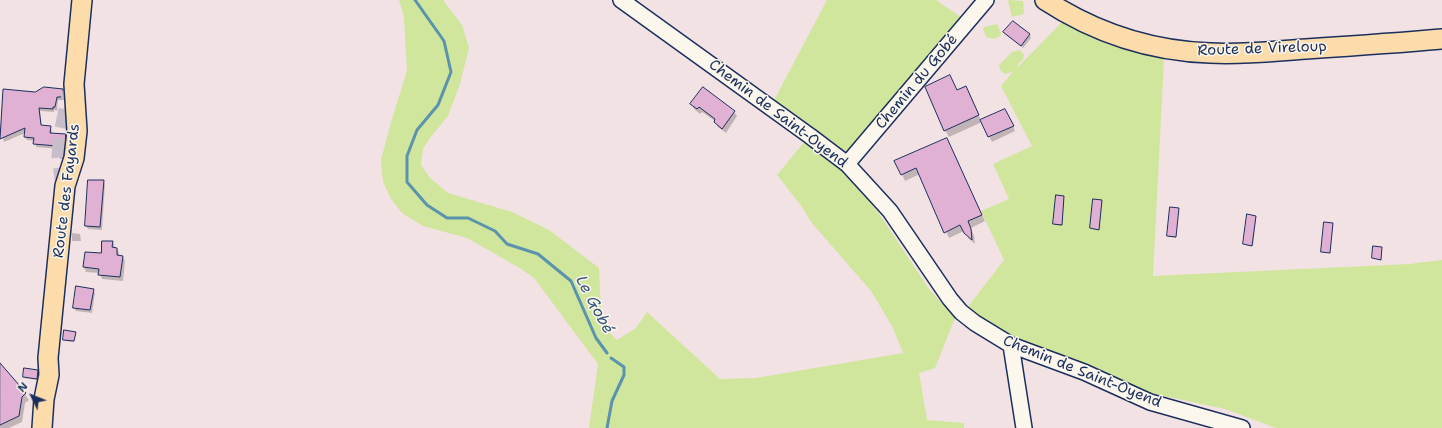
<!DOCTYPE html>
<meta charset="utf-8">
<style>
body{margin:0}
#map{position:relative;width:1442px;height:428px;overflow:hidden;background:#f3e2e4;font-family:"Shantell Sans",sans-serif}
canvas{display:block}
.north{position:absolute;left:12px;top:376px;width:40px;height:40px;-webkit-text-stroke:3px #fbf7ec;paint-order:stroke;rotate:313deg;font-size:11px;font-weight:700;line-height:16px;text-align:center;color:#1b2f5e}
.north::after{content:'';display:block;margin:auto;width:14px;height:18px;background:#1b2f5e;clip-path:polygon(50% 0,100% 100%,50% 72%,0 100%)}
</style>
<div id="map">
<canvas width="1442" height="428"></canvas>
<div class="north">N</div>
</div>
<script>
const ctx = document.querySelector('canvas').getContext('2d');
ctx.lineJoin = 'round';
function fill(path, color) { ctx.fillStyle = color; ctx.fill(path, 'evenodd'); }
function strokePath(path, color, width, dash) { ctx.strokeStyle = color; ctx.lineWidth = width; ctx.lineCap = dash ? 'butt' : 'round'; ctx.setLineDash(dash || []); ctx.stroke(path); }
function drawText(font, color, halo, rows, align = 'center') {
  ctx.font = font + ' "Shantell Sans",sans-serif'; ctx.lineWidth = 3; ctx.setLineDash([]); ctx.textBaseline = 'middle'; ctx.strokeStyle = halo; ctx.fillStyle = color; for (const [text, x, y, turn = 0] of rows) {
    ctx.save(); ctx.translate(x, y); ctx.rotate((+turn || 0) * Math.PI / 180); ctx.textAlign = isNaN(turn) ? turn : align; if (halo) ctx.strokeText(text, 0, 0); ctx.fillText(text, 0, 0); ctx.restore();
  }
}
const green = new Path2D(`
 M399,0H443L462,25L469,48L460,84L448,116L430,138L423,149L421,165L430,178L448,193L512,212L549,230L599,268L601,310L608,331L617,340L636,328L647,312L720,379L756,378L903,353L892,326L871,291L811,222L802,207L777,175L805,141L836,165L864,195L880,215L929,289L955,318L935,368L919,373L927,420L964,423V428H589L598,364L534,278L518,267L467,238L423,226L402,213L391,199L383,182L381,160L391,122L407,71L404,17Z
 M827,0H936L965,20L849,151L836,149L772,104Z
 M1009,0L1023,1L1024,14L1012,17L1008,1Z
 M1062,22L1123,47L1164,59L1153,276L1409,264L1442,260V428H1276L1225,409L1145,392L1123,381L1014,339L967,308L1004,260L981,211L1009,199L993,164L1032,146L1001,86L1013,72L1005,74L1000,70L999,65L1012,52L1020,50L1024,55L1023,60L1018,64V67Z
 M997,24L1001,33L1000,36L994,39L986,37L983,29L985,27Z`);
const shadow = new Path2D(`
 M1013,22L1030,35L1031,38L1023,48L1006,35L1005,32Z
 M63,89L65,93V100H58L57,111L54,110V112L40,111L42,127H50L52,131V134L65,135L67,139L65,159H60L58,155L59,149L36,147L35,141L27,140L25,137V133L4,142L0,128L36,93Z
 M957,91L970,94L981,121L1008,115L1015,131L992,142L982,122L949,137L945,130Z
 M692,104L734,112L737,116L726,133L718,127L715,121L702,112L700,114L694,109Z
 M950,146L985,221L971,228L974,236L975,244L969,239L964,231L949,238L920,174L905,181L902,174Z
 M103,181L105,184L102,230L88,229L86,226Z
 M1064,197L1062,226L1055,225L1054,224Z
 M1102,201L1099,230L1092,229L1091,228Z
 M1178,209L1176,238L1169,237L1168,236Z
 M1256,217L1253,246L1245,245L1244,244Z
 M72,233L80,234L81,241H72Z
 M113,242L115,248L117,249L119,253V256L123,257L125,261L123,281L102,279L100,273L86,272L84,267L102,254Z
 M1374,247L1382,249L1381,260L1373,258Z
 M93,290L95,293L92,313L76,311L74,308Z
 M76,334L74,342L65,341L64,340Z
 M0,365L25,394L29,400L25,403L22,422L9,428H0Z
 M25,369L38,372L37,380L24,378Z`);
const stream = new Path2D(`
 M415,0L444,41L451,72L438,105L417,130L407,156V182L427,205L447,218H468L495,231L507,244L538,254L571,281L596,338L607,353
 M607,428L612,401L624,375V367L611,358`);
const building = new Path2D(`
 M1013,21L1030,34L1021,46L1003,32Z
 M950,75L957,90L966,86L979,115L944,131L925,87Z
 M44,87L63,89V97H57L55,107H53V109L39,108L41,125L51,126L50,133L66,134L63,156L57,155L58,146L33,144L34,138L24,137L25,128L0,139L3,89L35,92Z
 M703,87L735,111L722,129L714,122L715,119L699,107L697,109L690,104Z
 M1005,109L1014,126L988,137L980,120Z
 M947,138L982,215L968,221L971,229L972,240L964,233L960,225L944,233L916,168L901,175L894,161Z
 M88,180H104L100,227L85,226Z
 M1056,195L1064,196L1062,225L1053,224Z
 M1093,199L1102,200L1099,230L1090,228Z
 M1170,207L1179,208L1176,237L1167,236Z
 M1247,214L1256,216L1252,246L1243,244Z
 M1324,222L1333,223L1330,253L1321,252Z
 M102,241H113L112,247L117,248V255L123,256L120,277L98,275L99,269L83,267L85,252L101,253Z
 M1373,246L1382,247L1381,260L1372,258Z
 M76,286L94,289L90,310L73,308Z
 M64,330L76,332L74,341L63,340Z
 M0,363L26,393L22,397L19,416L0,425Z
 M24,368L38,370L37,379L23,377Z`);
const majorTunnel = new Path2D(`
 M65,186L61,157L63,133L72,92`);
const minor = new Path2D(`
 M621,0L810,136L847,164L890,211L950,299L961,312L975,323L1011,345L1084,372L1150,402L1242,428
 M847,164L986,0
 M1011,345L1024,428`);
const major = new Path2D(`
 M1045,0C1094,32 1151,51 1210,53C1242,55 1274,51 1306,49C1352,46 1397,43 1442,39
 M42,428L44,399L49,375L48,358L65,186L74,158L77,131L74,84L82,0`);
const streetNames = [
 ["Route de Vireloup",1262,49,-2],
 ["Chemin du Gobé",917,82,-50],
 ["Chemin de Saint-Oyend",778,114,37],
 ["Route des Fayards",67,191,-83],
 ["Chemin de Saint-Oyend",1082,372,22]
];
const waterNames = [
 ["Le Gobé",594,305,62]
];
fill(green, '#cfe69c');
fill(shadow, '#0003');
strokePath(stream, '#5b93ae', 3);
fill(building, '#e0b1d3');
strokePath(building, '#1b2f5e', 1);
strokePath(majorTunnel, '#c8bec9', 19, [19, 10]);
strokePath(minor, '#1b2f5e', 18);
strokePath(major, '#1b2f5e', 22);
strokePath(minor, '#fbf7ec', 15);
strokePath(major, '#fcdcab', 19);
drawText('15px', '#1b2f5e', '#fbf7ec', streetNames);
drawText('italic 16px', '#36587f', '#fbf7ec', waterNames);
</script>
